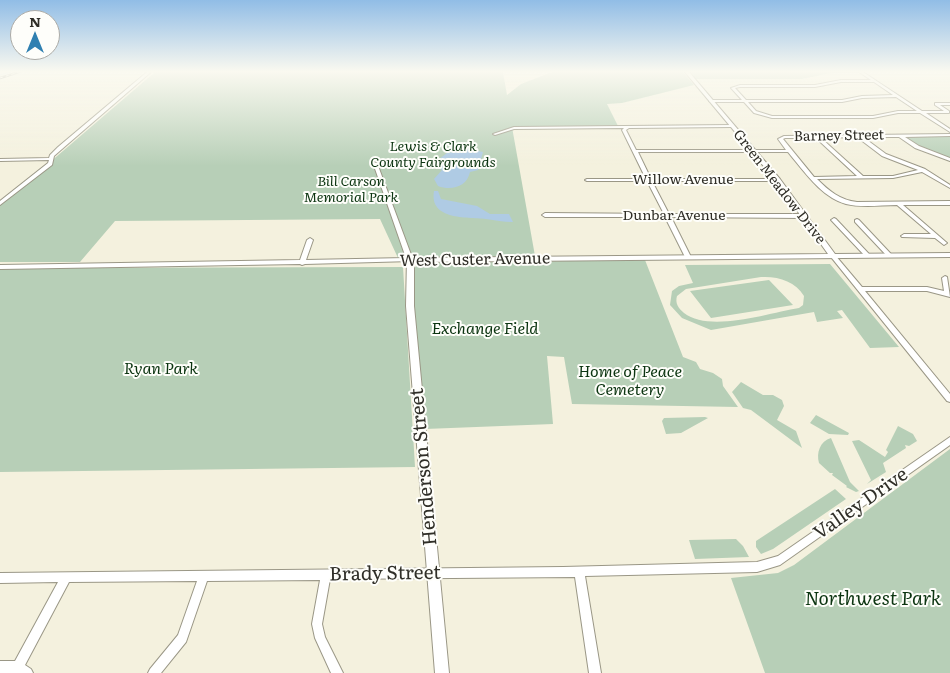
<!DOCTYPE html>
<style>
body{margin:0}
#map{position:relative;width:950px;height:673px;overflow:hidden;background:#f4f1de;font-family:Literata,serif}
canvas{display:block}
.north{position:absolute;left:10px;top:10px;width:50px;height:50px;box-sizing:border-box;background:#fefefa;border:1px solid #acaba6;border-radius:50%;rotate:0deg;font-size:14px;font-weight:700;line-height:20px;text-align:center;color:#302f28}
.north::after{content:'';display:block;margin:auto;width:18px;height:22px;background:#3080b1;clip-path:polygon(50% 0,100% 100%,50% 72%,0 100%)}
</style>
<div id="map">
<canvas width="950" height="673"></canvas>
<div class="north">N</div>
</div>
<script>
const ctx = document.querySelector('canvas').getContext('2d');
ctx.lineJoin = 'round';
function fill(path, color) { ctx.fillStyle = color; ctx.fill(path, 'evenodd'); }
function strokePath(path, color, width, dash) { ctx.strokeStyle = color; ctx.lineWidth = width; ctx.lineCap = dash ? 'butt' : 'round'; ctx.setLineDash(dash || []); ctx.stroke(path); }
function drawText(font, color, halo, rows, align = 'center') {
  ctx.font = font + ' Literata,serif'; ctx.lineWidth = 4; ctx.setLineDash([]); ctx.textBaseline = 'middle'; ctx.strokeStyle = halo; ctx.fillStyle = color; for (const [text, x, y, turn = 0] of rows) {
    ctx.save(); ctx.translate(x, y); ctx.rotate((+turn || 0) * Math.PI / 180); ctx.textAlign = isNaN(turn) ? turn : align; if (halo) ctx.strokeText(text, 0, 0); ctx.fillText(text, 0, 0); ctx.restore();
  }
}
const green = new Path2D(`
 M155,72H503L507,95L521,84L552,72H683L694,85L622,103L607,104L618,126L512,127L535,256L398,258L380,219L115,221L80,262H0V205Z
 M690,72H858L860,73H832L802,79H696Z
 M950,136V158L924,149L905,137Z
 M645,260L683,357L696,362L700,369L713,373L722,379L723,386L738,407L572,404L564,357L547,356L553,424L425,429L413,302L414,268L420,263Z
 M830,264L899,347L870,348L842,310L837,311L843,318L817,322L814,312L711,330L682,318L670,305L672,291L679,286L693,283L685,265ZM761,277C778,276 795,281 804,296L803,305L799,308C768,313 710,333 684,313C678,308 675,303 677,296L686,289Z
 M403,267L415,467L0,472V268Z
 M769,280L793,305L711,318L690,291Z
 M741,382L763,395H773L782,400L784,406L777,420L796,431L802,448L751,410L743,408L732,392Z
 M816,415L849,433L848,435L829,434L810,423Z
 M705,417L708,418L681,433L666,434L662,421L664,418Z
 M898,426L913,434L917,441L909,446L905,445L906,448L883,463L886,472L867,484L871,480L852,441L859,440L885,457L888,452L886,450Z
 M831,438L850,482L859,491L856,492L846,487L847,486L832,475L833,473H830L819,463C816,453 820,441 831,438Z
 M950,449V673H765L731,578L778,573L794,565Z
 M835,489L846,499L773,549L761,554L756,547V541Z
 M736,539L743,546L749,557L695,559L689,540Z`);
const water = new Path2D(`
 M469,149L483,152L478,170L470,172C467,187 451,191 438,186L434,179L442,170L437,167L438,160L447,153Z
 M434,191H438L441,199L477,206L490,214H509L513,222C503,222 495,220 486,219C466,217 429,220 434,191Z`);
const stream = new Path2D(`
 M0,75L11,72`);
const minor = new Path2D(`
 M147,72H151L62,149L54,156L52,165L0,205V201L48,163L49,160L0,161V159L49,158L50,155L58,147Z
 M859,72H863L922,111H944L935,105V103H950V105H940L949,111V113H926L950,129V132L920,113H898L873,118H772L754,113L744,102H711L709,101L711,100H742L731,88L740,85H815L841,80H871ZM841,82H874L893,95L862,96L842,100H746L735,88L740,87H815ZM896,97L917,111H898L873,116H772L756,111L748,102H842L862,98Z
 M732,125H733V127L629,128L626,130L636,150H786L778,139L784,136L950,134V136L905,137L919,146L950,158V161L915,148L899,137H863L886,154L925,169L950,185V188L922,172L893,178L817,179C829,191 840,200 857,202L950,201V205H903L947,243L944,245L935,238L902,237L901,236L904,234H931L897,205C881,205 862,208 846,204C821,197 804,171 788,152H638L651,179H778L780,180L778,181H652L669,214H804L807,216L804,218L671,217L691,257L688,259L685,257L665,217H545L542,215L545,213L664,214L647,181H587L585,180L587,179H646L622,130L624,128L514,129L495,135L493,134L514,127ZM857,137L882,156L918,170L893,176H863L821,138ZM785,138H816L857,176L814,177L783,139Z
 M373,162L377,163L413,260L412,261L305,264L302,265L300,264L0,269V265L300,260L307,240L310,238L313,240L306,260L406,258L373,163Z
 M834,218L836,219L869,254V256H865L832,221L831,220Z
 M857,219L859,220L891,254V256H887L855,222V220Z
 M833,254L835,255L862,287H927L944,291L942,278L945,276L947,277L950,297L927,291H865L950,394V402L947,401L831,257V255Z
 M950,437V445L780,565L757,572L585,576L601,673H589L575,577L330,579L322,624L325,637L343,673H331L315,638L312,624L320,580L207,581L186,642L161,673H148L150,669L178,635L197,581L69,582L25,665L31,669L33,673H0V661H15L58,582L0,583V573L563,567L757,562L778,556Z`);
const major = new Path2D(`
 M685,72H689L780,179L835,254L950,253V257L414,262V306L449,673H435L406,306L407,258L828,254L776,181Z`);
const rail = new Path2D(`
 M0,78L19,72`);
const farStreetnames = [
 ["Barney Street",839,136,-1],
 ["Willow Avenue",683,180],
 ["Green Meadow Drive",779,187,52],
 ["Dunbar Avenue",674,216]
];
const farParknames = [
 ["Lewis & Clark",433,147],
 ["County Fairgrounds",433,163],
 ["Bill Carson",351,182],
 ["Memorial Park",351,198]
];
const streetNames = [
 ["West Custer Avenue",475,260,-1]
];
const parkNames = [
 ["Exchange Field",485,329],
 ["Ryan Park",161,369],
 ["Home of Peace",630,372],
 ["Cemetery",630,390]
];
const nearStreetnames = [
 ["Henderson Street",424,467,-95],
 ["Valley Drive",861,504,-35],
 ["Brady Street",385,574,-1]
];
const nearParknames = [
 ["Northwest Park",873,599]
];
fill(green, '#b7cfb7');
fill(water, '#afcbe4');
strokePath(stream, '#afcbe4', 1);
strokePath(minor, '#9a9786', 2);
strokePath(major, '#9a9786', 2);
fill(minor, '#fff');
fill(major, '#fff');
strokePath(rail, '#59584e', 2.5);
strokePath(rail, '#fefefa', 1, [3]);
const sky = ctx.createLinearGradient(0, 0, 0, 166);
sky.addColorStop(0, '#91bde6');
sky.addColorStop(0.43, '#faf9f0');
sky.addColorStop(1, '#faf9f000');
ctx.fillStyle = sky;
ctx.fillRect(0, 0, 950, 166);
drawText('14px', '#302f28', '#fefefa', farStreetnames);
drawText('italic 14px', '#0b3410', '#fefefa', farParknames);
drawText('16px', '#302f28', '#fefefa', streetNames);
drawText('italic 16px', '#0b3410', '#fefefa', parkNames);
drawText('19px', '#302f28', '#fefefa', nearStreetnames);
drawText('italic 19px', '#0b3410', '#fefefa', nearParknames);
</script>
